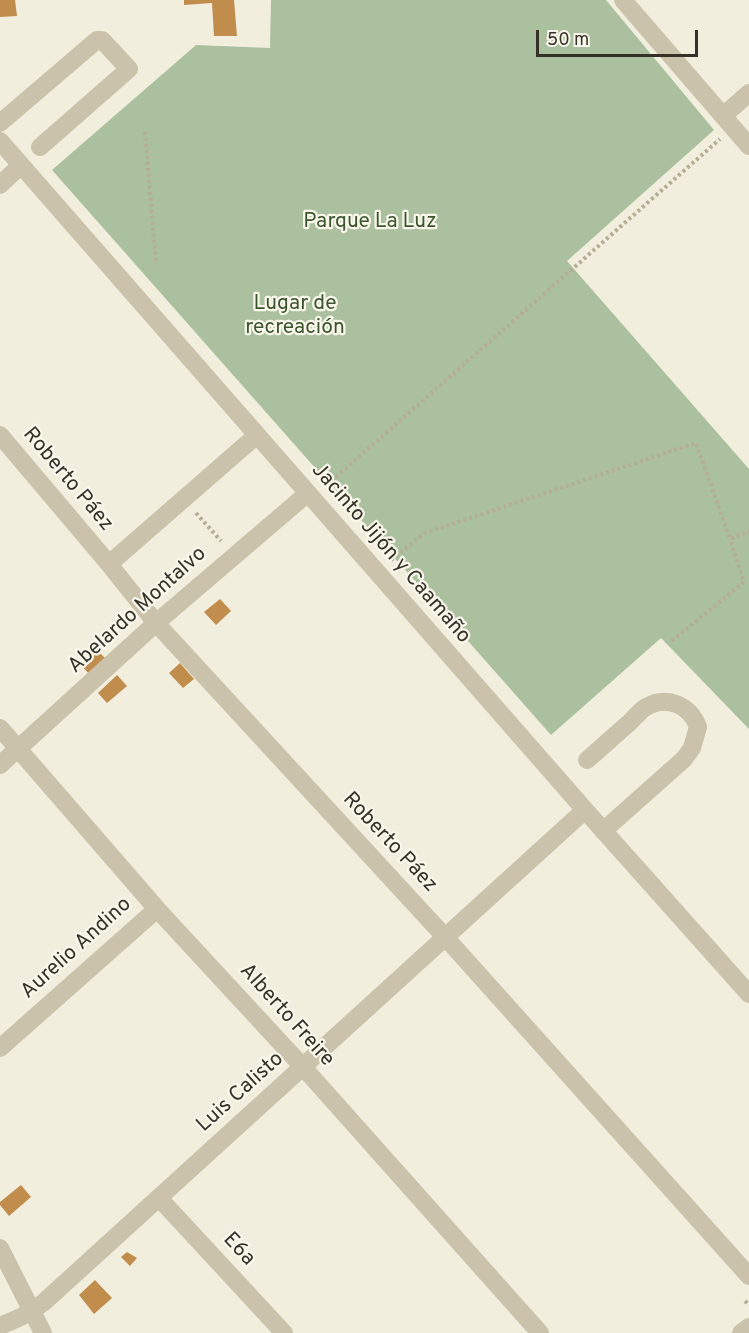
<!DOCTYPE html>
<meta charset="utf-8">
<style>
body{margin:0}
#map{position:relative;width:749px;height:1333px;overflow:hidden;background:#f2eede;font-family:Overpass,sans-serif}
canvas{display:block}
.scale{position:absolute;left:536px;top:30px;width:162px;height:27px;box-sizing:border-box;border:3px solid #373229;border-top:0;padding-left:8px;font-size:18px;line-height:21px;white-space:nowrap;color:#373229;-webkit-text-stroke:4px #f9f7eb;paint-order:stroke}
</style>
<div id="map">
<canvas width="749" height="1333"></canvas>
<div class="scale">50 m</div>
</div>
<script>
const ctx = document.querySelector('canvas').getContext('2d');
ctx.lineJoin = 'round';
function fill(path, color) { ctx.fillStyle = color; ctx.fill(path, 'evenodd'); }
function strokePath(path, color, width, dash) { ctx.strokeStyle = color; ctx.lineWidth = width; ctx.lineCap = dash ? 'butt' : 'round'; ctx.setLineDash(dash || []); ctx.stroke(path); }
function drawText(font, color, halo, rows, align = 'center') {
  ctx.font = font + ' Overpass,sans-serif'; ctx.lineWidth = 4.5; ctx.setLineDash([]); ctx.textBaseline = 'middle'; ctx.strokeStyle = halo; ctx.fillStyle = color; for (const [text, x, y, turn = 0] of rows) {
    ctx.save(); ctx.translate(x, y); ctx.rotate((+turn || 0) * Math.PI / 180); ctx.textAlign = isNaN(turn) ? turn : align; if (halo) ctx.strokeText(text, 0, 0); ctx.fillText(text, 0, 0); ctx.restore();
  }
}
const green = new Path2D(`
 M271,0H606L714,130L567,261L749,469V729L661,638L551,735L52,170L196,45L270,48Z`);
const building = new Path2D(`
 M0,0H15L17,16L0,17Z
 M184,0H234L237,36H214L212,3L184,5Z
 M220,599L231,611L216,625L204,612Z
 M97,650L106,659L90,675L81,665Z
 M180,663L194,679L183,688L169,673Z
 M117,675L127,686L107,703L98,693Z
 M21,1185L31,1197L9,1216L0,1205V1202Z
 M127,1252L137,1258L130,1266L121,1257Z
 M95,1280L112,1298L94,1314L79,1295Z`);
const path = new Path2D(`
 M145,132L156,264
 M327,485L720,139
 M196,513L221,541
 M391,560L425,533L696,443L730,539L749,531
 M672,641L744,582L730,539
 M745,1301L749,1305`);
const minor = new Path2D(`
 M623,0L749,146
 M723,116L749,93
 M0,123L97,40H102L129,69L40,147
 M0,141L585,810L749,994
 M0,185L21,165
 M0,435L109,564L156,623L446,938L749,1276
 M109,564L257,435
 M0,728L157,909L303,1067L540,1333
 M587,760C601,748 615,735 629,723C634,718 640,711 646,707C667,695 690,705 698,727L692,748L684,759L603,831
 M0,765L156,623L308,493
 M0,1048L157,909
 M159,1198L284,1333
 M0,1248L43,1333
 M0,1326L21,1317L43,1303L585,810
 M741,1333L749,1327`);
const parkNames = [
 ["Parque La Luz",370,223],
 ["Lugar de",295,305],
 ["recreación",295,329]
];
const streetNames = [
 ["Roberto Páez",67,480,50],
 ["Jacinto Jijón y Caamaño",390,554,49],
 ["Abelardo Montalvo",138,611,-42],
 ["Roberto Páez",389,843,47],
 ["Aurelio Andino",77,949,-42],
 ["Alberto Freire",286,1016,48],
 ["Luis Calisto",241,1093,-42],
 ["E6a",238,1250,47]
];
fill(green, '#abc09e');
fill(building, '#c18d4d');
strokePath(path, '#b5ad94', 4, [3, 3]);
strokePath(minor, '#cac2aa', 18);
drawText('21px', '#3b552e', '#f9f7eb', parkNames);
drawText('21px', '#373229', '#f9f7eb', streetNames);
</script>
